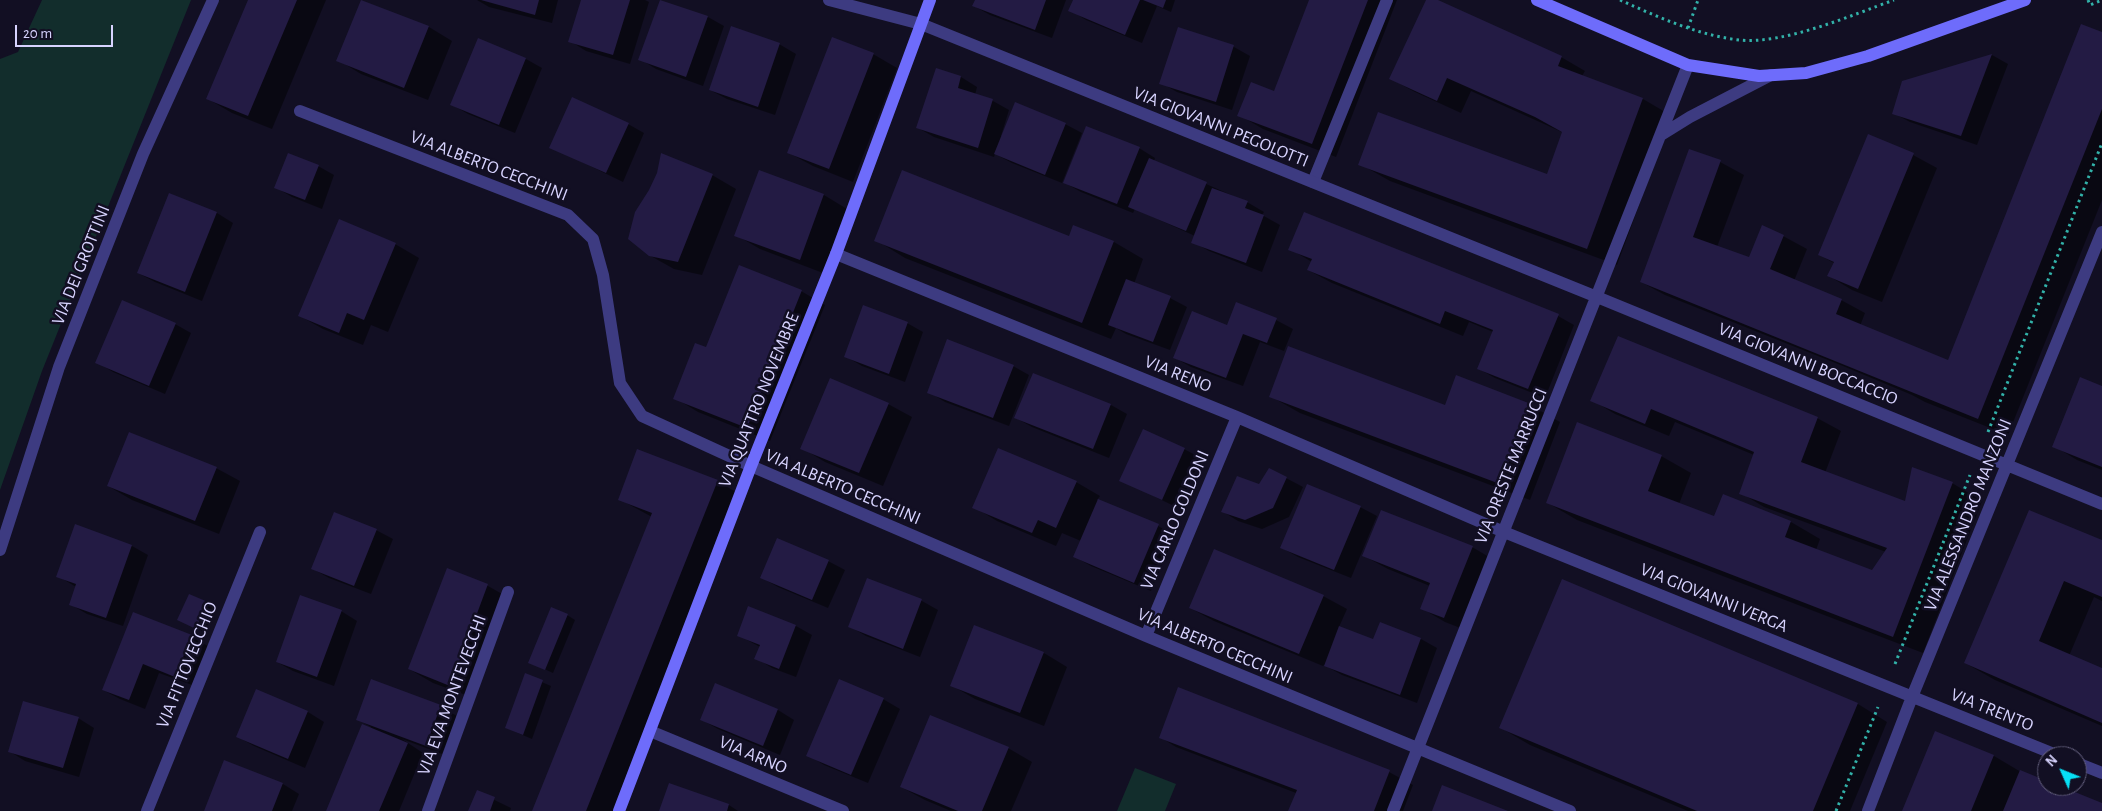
<!DOCTYPE html>
<style>
body{margin:0}
#map{position:relative;width:2102px;height:811px;overflow:hidden;background:#120f23;font-family:"Alegreya Sans",sans-serif}
canvas{display:block}
.north{position:absolute;left:2037px;top:746px;width:50px;height:50px;box-sizing:border-box;background:#120f23;border:1px solid #615d7b;border-radius:50%;rotate:314deg;font-size:14px;font-weight:700;line-height:20px;text-align:center;color:#d7d3fe}
.north::after{content:'';display:block;margin:auto;width:18px;height:22px;background:#07e0f5;clip-path:polygon(50% 0,100% 100%,50% 72%,0 100%)}
.scale{position:absolute;left:15px;top:25px;width:98px;height:22px;box-sizing:border-box;border:2px solid #d7d3fe;border-top:0;padding-left:6px;font-size:15px;line-height:18px;white-space:nowrap;color:#d7d3fe;-webkit-text-stroke:4px #120f23;paint-order:stroke}
</style>
<div id="map">
<canvas width="2102" height="811"></canvas>
<div class="north">N</div>
<div class="scale">20 m</div>
</div>
<script>
const ctx = document.querySelector('canvas').getContext('2d');
ctx.lineJoin = 'round';
function fill(path, color) { ctx.fillStyle = color; ctx.fill(path, 'evenodd'); }
function strokePath(path, color, width, dash) { ctx.strokeStyle = color; ctx.lineWidth = width; ctx.lineCap = dash ? 'butt' : 'round'; ctx.setLineDash(dash || []); ctx.stroke(path); }
function drawText(font, color, halo, rows, align = 'center') {
  ctx.font = font + ' "Alegreya Sans",sans-serif'; ctx.lineWidth = 5; ctx.setLineDash([]); ctx.textBaseline = 'middle'; ctx.strokeStyle = halo; ctx.fillStyle = color; for (const [text, x, y, turn = 0] of rows) {
    ctx.save(); ctx.translate(x, y); ctx.rotate((+turn || 0) * Math.PI / 180); ctx.textAlign = isNaN(turn) ? turn : align; if (halo) ctx.strokeText(text, 0, 0); ctx.fillText(text, 0, 0); ctx.restore();
  }
}
const green = new Path2D(`
 M42,0H191L42,371L0,490V59L18,52Z
 M1135,768L1176,784L1165,811H1117Z`);
const shadow = new Path2D(`
 M249,0H326L272,129L232,113L208,99Z
 M477,0H558L552,23L489,7Z
 M583,0H645L649,2L630,64L586,51L570,41Z
 M976,0H1066L1052,38L990,15L974,6Z
 M1074,0H1175L1171,12L1157,6L1142,43L1086,20L1070,10Z
 M1311,0H1397L1336,157L1263,129L1239,115L1275,93Z
 M1427,0H1435L1561,57L1585,71L1582,76L1643,99L1672,116L1617,265L1390,181L1360,164L1547,176L1564,133L1471,91L1461,113L1415,92L1391,79Z
 M362,1L429,27L452,41L428,100L361,74L338,60Z
 M708,17L724,26L703,86L656,69L640,59Z
 M1178,29L1234,47L1250,56L1232,110L1177,92L1161,83Z
 M2102,34V200L2008,435L1925,402L1912,395L1843,366L1665,295L1641,282L1720,162L1744,175L1717,247L1750,259L1783,236L1807,249L1794,281L1841,300L1865,313L1860,326L1948,361Z
 M779,44L796,54L775,115L727,99L710,90Z
 M873,54L897,68L853,182L813,166L789,153Z
 M1992,55L2008,64L1977,145L1910,122L1893,113L1903,82Z
 M526,59L542,68L515,133L468,114L451,104Z
 M937,69L961,77L977,87L975,95L993,101L1009,110L1001,136L1065,124L1082,133L1062,183L1012,163L995,154L994,157L934,137L918,128Z
 M628,124L644,133L623,182L551,147Z
 M1869,136L1913,155L1937,168L1882,302L1852,290L1829,276L1834,263L1819,255Z
 M1139,148L1155,158L1154,161L1247,202L1264,212L1262,215L1280,225L1262,272L1209,251L1193,242L1195,236L1135,209L1133,213L1081,192L1065,183Z
 M318,166L334,175L322,209L292,197L275,187Z
 M760,172L824,195L847,209L823,273L760,249L736,235Z
 M712,175L736,189L702,275L674,269L649,255Z
 M170,195L217,213L233,223L202,301L155,282L138,273Z
 M1074,227L1114,242L1143,259L1134,284L1170,298L1187,307L1170,350L1126,334L1116,328L1111,339L905,258L876,240L1070,238Z
 M395,244L419,258L388,332L371,325L363,345L323,329L300,316Z
 M1290,249L1558,316L1574,325L1545,398L1495,378L1479,369L1493,332L1469,322L1463,336L1332,283L1308,270L1312,262Z
 M801,291L825,305L770,441L698,412L675,398L706,349Z
 M1276,320L1293,329L1284,351L1260,342L1243,386L1191,367L1175,358L1227,326Z
 M907,323L923,332L905,382L862,366L845,356Z
 M175,324L191,333L165,394L113,372L97,362Z
 M1013,366L1029,375L1009,426L945,402L929,392Z
 M1034,374L1111,405L1127,414L1109,458L1032,427L1016,418Z
 M2102,388V470L2077,460L2054,446Z
 M1270,396L1446,407L1530,405L1560,422L1530,500L1300,413Z
 M1592,400L1817,418L1841,431L1825,473L1906,503L1952,483L1982,501L1923,653L1577,520L1548,503L1661,456L1691,473L1679,504L1715,518L1723,496L1791,522L1820,539L1816,550L1873,572L1886,552L1764,507L1741,493L1754,455L1675,422L1669,436L1615,414Z
 M888,404L912,417L883,486L825,462L802,448Z
 M1184,449L1201,458L1178,508L1121,480Z
 M216,468L240,481L219,534L132,500L108,486Z
 M1286,478L1303,487L1289,517L1262,529L1238,521L1222,511L1259,486Z
 M717,481L741,495L615,811H533L652,517L619,499Z
 M1076,482L1100,496L1097,500L1158,526L1175,535L1151,591L1091,566L1075,557L1081,541L1062,533L1056,546L997,521L974,507Z
 M1360,507L1377,516L1351,578L1298,557L1282,548Z
 M75,526L132,546L148,555L123,626L87,614L70,604L76,587L58,576Z
 M376,530L393,539L371,594L329,578L313,569Z
 M2102,541V601L2094,597L2069,656L2102,670V726L1995,680L1965,663Z
 M1472,547L1496,561L1468,631L1445,622L1421,608L1430,586L1388,569L1364,556Z
 M828,561L845,570L828,608L778,587L762,578Z
 M447,570L488,586L511,599L474,698L433,683L409,669Z
 M868,580L922,601L938,610L920,657L866,636L849,626Z
 M1563,581L1858,704L1887,722L1850,811H1688L1530,745L1501,728Z
 M1323,596L1347,609L1339,627L1374,640L1380,624L1421,639L1437,648L1417,703L1342,675L1324,665L1323,666L1214,621L1190,608Z
 M208,603L215,608L205,632L186,624Z
 M749,608L796,626L812,635L796,677L772,668L756,658L760,647L738,635Z
 M341,611L357,621L334,686L293,671L277,662Z
 M134,614L191,637L208,646L192,685L159,673L145,709L120,699L103,690Z
 M567,615L575,620L553,673L529,662Z
 M1044,653L1067,667L1044,726L975,699L951,685Z
 M525,675L551,686L532,739L506,728Z
 M371,681L441,707L457,716L442,754L402,739L423,753L399,811H329L371,727L357,719Z
 M716,685L778,710L794,720L780,755L718,729L702,720Z
 M257,691L308,712L324,722L305,768L254,746L238,737Z
 M883,699L900,709L868,783L824,765L808,755Z
 M78,718L94,728L79,777L25,761L9,751Z
 M1256,718L1389,772L1413,785L1403,811H1289L1296,793L1176,747L1160,737Z
 M1936,732L1994,756L2021,772L2047,782V786H2056L2102,805V811H1903Z
 M1008,748L1032,762L1011,811H951L925,800L901,787Z
 M225,761L283,784L299,794L292,811H205Z
 M478,792L511,808L510,811H470Z
 M729,805L738,811H660Z`);
const building = new Path2D(`
 M248,0H297L248,116L206,99Z
 M361,0L429,26L404,88L336,61Z
 M481,0H539L535,15Z
 M581,0H630L613,55L568,42Z
 M660,0L708,16L686,77L638,60Z
 M975,0H1046L1035,30L972,6Z
 M1073,0H1140L1125,35L1068,11Z
 M1143,0H1166L1163,8Z
 M1309,0H1368L1312,144L1237,116L1251,82L1274,91Z
 M1426,0H1438L1562,56L1558,66L1643,98L1587,249L1358,165L1378,112L1547,174L1562,132L1535,117L1447,78L1437,101L1389,79Z
 M2081,24L2102,32V109L1978,419L1640,282L1689,149L1721,160L1693,237L1749,257L1762,225L1784,235L1770,269L1842,299L1836,314L1948,360Z
 M731,26L780,43L758,107L709,90Z
 M1178,27L1234,45L1216,102L1159,84Z
 M832,37L874,53L829,169L787,153Z
 M478,38L526,58L499,125L450,105Z
 M1992,54L1961,136L1892,114L1902,81Z
 M936,68L961,76L958,88L993,99L978,148L916,128Z
 M572,97L629,123L606,173L549,148Z
 M1015,102L1066,123L1045,175L994,154Z
 M1086,126L1140,147L1117,204L1063,183Z
 M1868,134L1914,153L1858,289L1827,276L1834,262L1818,255Z
 M288,153L319,165L305,200L274,188Z
 M661,153L713,174L678,262L649,256L628,239L635,212L649,190L657,173Z
 M1149,158L1207,182L1186,231L1128,207Z
 M759,170L824,194L800,260L734,236Z
 M902,170L1069,236L1073,225L1114,241L1082,323L874,241Z
 M1212,188L1248,201L1245,208L1264,215L1246,263L1191,243Z
 M169,193L217,212L185,292L137,273Z
 M1304,212L1559,314L1528,389L1477,369L1493,330L1445,311L1440,324L1307,270L1312,259L1288,250Z
 M339,219L396,243L364,320L347,313L339,333L298,316Z
 M739,265L802,290L747,428L673,399L695,343L706,347Z
 M1126,279L1171,296L1153,342L1108,325Z
 M122,300L176,323L149,386L95,363Z
 M1236,302L1277,318L1267,343L1243,334L1226,378L1173,358L1192,311L1227,325Z
 M863,305L908,322L889,374L844,357Z
 M1618,336L1818,417L1801,462L1905,501L1912,467L1953,482L1893,637L1546,503L1577,422L1662,455L1648,491L1714,516L1723,494L1791,521L1785,537L1872,570L1887,548L1739,494L1754,452L1651,409L1645,424L1590,401Z
 M947,339L1014,365L993,418L927,393Z
 M1288,346L1445,405L1456,375L1531,404L1500,484L1269,397Z
 M1033,373L1111,404L1093,449L1014,418Z
 M2080,377L2102,386V467L2052,447Z
 M830,378L889,403L859,473L800,449Z
 M1143,429L1185,448L1162,500L1119,481Z
 M129,432L217,467L195,521L107,486Z
 M998,448L1077,481L1056,528L1038,520L1032,533L972,508Z
 M637,449L718,480L586,811H532L652,513L618,500Z
 M1269,468L1287,477L1273,508L1245,520L1221,512L1237,476L1259,484Z
 M1307,484L1361,506L1334,570L1280,548Z
 M1098,499L1159,524L1134,583L1073,557Z
 M1381,510L1473,546L1444,618L1420,609L1430,583L1362,556Z
 M2029,510L2102,540V597L2064,581L2039,641L2102,668V723L1964,663Z
 M334,512L377,529L354,586L311,569Z
 M75,524L132,545L106,618L69,605L76,584L56,577Z
 M777,538L829,560L812,600L760,578Z
 M1214,549L1324,595L1299,654L1189,608Z
 M447,568L488,584L450,686L408,669Z
 M867,578L922,599L903,649L848,627Z
 M1562,579L1858,703L1813,811H1697L1499,728Z
 M189,594L208,602L196,629L177,620Z
 M300,595L342,610L317,677L276,662Z
 M748,606L796,625L779,669L754,659L760,645L737,636Z
 M551,607L568,614L545,670L528,663Z
 M133,612L192,635L175,677L143,664L129,700L102,690Z
 M1380,622L1421,638L1400,695L1324,666L1339,626L1373,639Z
 M974,625L1044,652L1020,713L950,686Z
 M525,673L543,680L523,735L505,728Z
 M371,679L441,705L426,746L356,720Z
 M839,679L884,698L851,775L806,756Z
 M715,683L778,709L763,746L700,720Z
 M1178,687L1390,770L1374,811H1288L1297,790L1159,738Z
 M256,689L308,711L288,759L236,737Z
 M23,701L79,717L63,768L8,752Z
 M930,715L1009,747L982,811H958L900,787Z
 M362,724L408,743L379,811H326Z
 M1935,731L1994,755L1971,811H1902Z
 M224,760L283,783L272,811H204Z
 M2020,770L2047,781V786H2060L2102,803V811H2003Z
 M669,783L729,804L727,811H659Z
 M1442,785L1508,811H1432Z
 M477,790L495,797L490,811H468Z`);
const path = new Path2D(`
 M1620,0C1658,17 1697,35 1739,40C1783,45 1852,15 1894,0
 M2088,0L2090,5L2102,0
 M1688,28L1698,0
 M1988,432L2102,143
 M1895,664L1970,475
 M1836,811L1878,707`);
const service = new Path2D(`
 M1313,182L1387,0`);
const minor = new Path2D(`
 M829,0L921,24L1597,297L2102,504
 M300,111L568,215L593,239L603,275L620,383L642,416L751,466L1146,636L1570,811
 M1661,135L1690,117L1771,75
 M836,254L1237,417L1504,532L2059,756
 M0,550L59,367L143,154L213,0
 M1146,636L1237,417
 M650,731L843,811
 M2077,763L2102,773
 M147,811L260,532
 M428,811L508,592
 M1393,811L1688,65
 M1868,811L1912,697L2102,232`);
const secondary = new Path2D(`
 M1537,0L1688,65L1759,76L1806,73L1868,56L2025,0
 M619,811L751,466L836,254L930,0`);
const streetNames = [
 ["VIA GIOVANNI PEGOLOTTI",1221,127,22],
 ["VIA ALBERTO CECCHINI",489,166,21],
 ["VIA DEI GROTTINI",81,265,-68],
 ["VIA GIOVANNI BOCCACCIO",1808,364,22],
 ["VIA RENO",1178,374,22],
 ["VIA QUATTRO NOVEMBRE",759,400,-68],
 ["VIA ORESTE MARRUCCI",1511,466,-68],
 ["VIA ALBERTO CECCHINI",843,487,23],
 ["VIA ALESSANDRO MANZONI",1968,515,-68],
 ["VIA CARLO GOLDONI",1175,520,-67],
 ["VIA GIOVANNI VERGA",1714,598,22],
 ["VIA ALBERTO CECCHINI",1215,646,23],
 ["VIA FITTOVECCHIO",187,665,-68],
 ["VIA EVA MONTEVECCHI",452,695,-70],
 ["VIA TRENTO",1992,710,22],
 ["VIA ARNO",753,755,23]
];
fill(green, '#122d2c');
fill(shadow, '#0007');
fill(building, '#231b44');
strokePath(path, '#32b2a9', 3, [2.5, 4]);
strokePath(service, '#3d3b81', 12);
strokePath(minor, '#3d3b81', 12);
strokePath(secondary, '#6e6cfb', 12);
drawText('18px', '#d7d3fe', '#120f23', streetNames);
</script>
